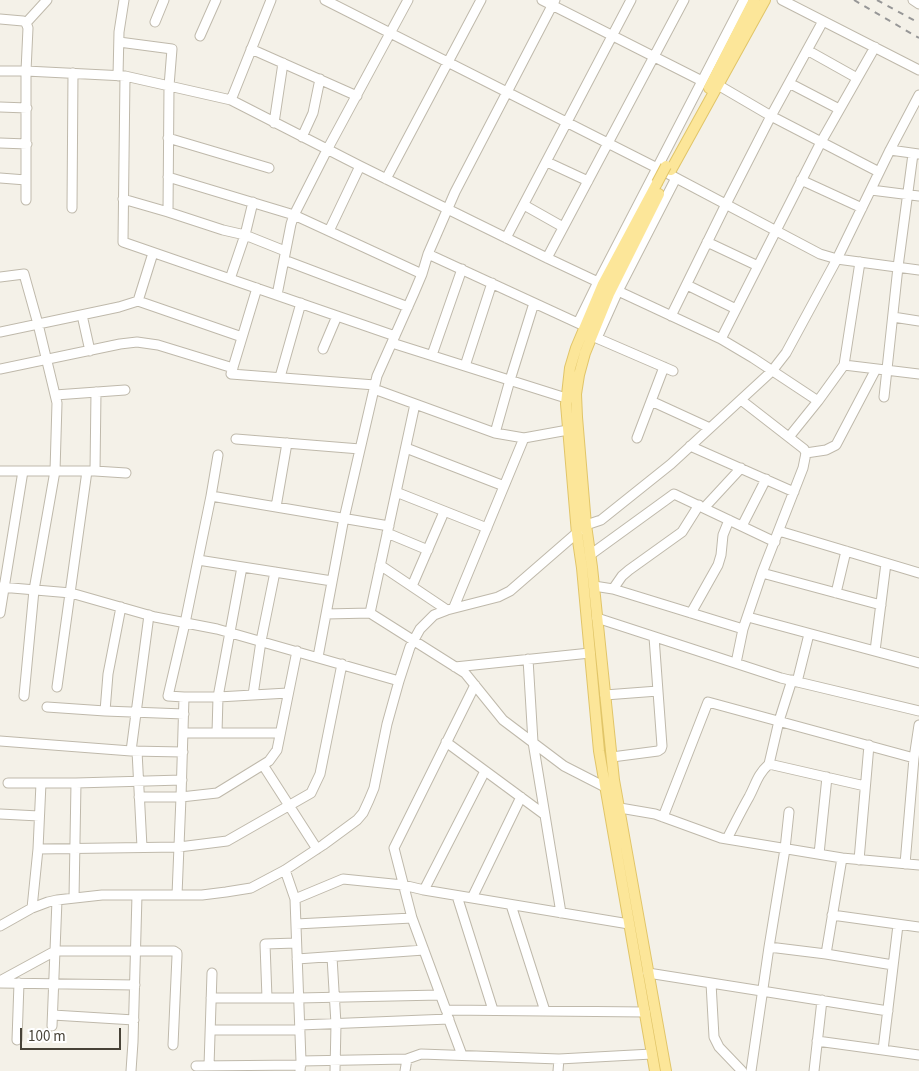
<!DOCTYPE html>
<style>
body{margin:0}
#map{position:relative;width:919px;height:1071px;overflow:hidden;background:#f4f1e8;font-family:"Source Sans 3",sans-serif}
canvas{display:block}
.scale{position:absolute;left:20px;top:1028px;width:101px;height:22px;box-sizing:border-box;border:2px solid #474237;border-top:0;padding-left:6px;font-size:15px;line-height:18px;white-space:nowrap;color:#474237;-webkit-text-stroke:4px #fff;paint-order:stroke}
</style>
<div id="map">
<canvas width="919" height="1071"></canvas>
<div class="scale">100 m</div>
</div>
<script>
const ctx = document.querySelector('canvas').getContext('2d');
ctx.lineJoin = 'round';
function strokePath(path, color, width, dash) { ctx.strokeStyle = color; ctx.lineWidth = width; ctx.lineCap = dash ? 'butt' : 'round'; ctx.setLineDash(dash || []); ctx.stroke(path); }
const minor = new Path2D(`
 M325,0L661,170L820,254L837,259L919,270
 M542,0L702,81
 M782,0L919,70
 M913,0L919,4
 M0,19L23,21L26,23L28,28L26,71V200
 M155,22L164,0
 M26,23L47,0
 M200,36L216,0
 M119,42L172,49L169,86L168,212L123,199
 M251,49L357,96
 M807,50L857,78
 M0,71H26L125,76
 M118,76L119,32L124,0
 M789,83L839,109
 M718,85L771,116L879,172
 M231,100L271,0
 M0,107L27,108
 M274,123L283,63
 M302,137L313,113L320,79
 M168,138L269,168
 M0,143L27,144
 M890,150L919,154
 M547,162L588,181
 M168,177L294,215L422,274
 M0,178L26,180
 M386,179L481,0
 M801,180L862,208
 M871,190L919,196
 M524,205L563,227
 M72,208L73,73
 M168,212L223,230L245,235L285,251
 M329,231L360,166
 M506,238L631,0
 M707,242L758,266
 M428,254L582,325
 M547,258L684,0
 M284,260L408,307
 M860,262L844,365L919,374
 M0,277L24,274L38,324L57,403L55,471L34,590L24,696
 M230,279L245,235L253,202
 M687,285L736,309
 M257,288L231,374L375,385
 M618,291L721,339L753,358L818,401
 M277,295L291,224L294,215L327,150L408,0
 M138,301L153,253
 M534,303L510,380L495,433L524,438L568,430
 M82,315L90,351
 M671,316L726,204L771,116L823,21
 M893,317L919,321
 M578,323L598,282L744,0
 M0,332L119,307L138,301L242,337
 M395,336L123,242L125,76L231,100L360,166L547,258L598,282
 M592,336L673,371
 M597,338L618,291L676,178
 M721,339L821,142L875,47
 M392,343L566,398
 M323,349L337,316
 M432,355L462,269
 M465,366L492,283
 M0,369L120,344L137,342L158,345L233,368
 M280,377L301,303
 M374,389L495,433
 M55,395L125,390
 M884,397L898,267L913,154
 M651,401L710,428
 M415,404L370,613L465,673L503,720L564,766L605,787
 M789,437L818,401L844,365
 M637,438L664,367
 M236,439L360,449
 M690,446L794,492
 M406,448L504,486
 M806,453L826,450L836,445L876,369
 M0,471H95L126,473
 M95,471L96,392
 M396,492L487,528
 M211,496L218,455
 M276,507L287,443
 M704,508L741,468
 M742,526L766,479
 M779,531L919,573
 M387,533L428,550
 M590,555L674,494L775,542
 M198,560L332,581
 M380,565L447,610
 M762,573L881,605
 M412,586L444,512
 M594,586L613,589L743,629L762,573L803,468L806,453L804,449L741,400
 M0,587L71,593L155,617L217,629L399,681
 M613,589L622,576L629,570L682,532L699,505
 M836,593L846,551
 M454,607L524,438
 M0,613L23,471
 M691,613L718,565L721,555L723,535L729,520
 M326,614L370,613
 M748,617L919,663
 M597,618L781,678L919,711
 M875,651L886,563
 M318,657L343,523L377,376L414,293L422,274L428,254L455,192L555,0
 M528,659L533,742L561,913
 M736,663L743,629
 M455,667L590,653
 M792,680L779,721L769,764L865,786
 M797,682L809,634
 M475,685L394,848L412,918L446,1010L645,1012
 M57,687L87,471
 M253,695L261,641L275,572
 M605,695L658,691
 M184,697L168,696L185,623L211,496L389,526
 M47,707L105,711L184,714
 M105,711L108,674L121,607
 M183,733H280
 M217,733L218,697L242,567
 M0,741L131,751L183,752
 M446,742L545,815
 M131,751L149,615
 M137,751L142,847
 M612,757L658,751L661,749L662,746L654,637
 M263,765L317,849
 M8,783H76
 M139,797H181L184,697H218L288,693
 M614,809L620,808L655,814L721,838L842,858L919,865
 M0,814L39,816
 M663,817L708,702L914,758L919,725
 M727,839C734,825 741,811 749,797C756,784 757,775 769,764
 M38,849L41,783
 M819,854L827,777
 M859,860L869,745
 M905,864L914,758
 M285,870L295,899L301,1061L300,1071
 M424,890L485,771
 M177,895L181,797L217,793L269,761L277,750L297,651
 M457,896L493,1010
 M74,898L76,783L182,780
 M472,898L521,797
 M295,899L343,879L403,885L424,890L629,924
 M511,905L545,1011
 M32,908L38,849L179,847L227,841L311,793L320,774L342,664
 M832,915L919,927
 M296,924L412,918
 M898,925L883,1050L919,1055
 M0,926L32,908L48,902L57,900L102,895H202L226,892L251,888L285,870L323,845L357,820L363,813L369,800L374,788L387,724L399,681L410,647L420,629L434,615L447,610L498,597L510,591L586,525L601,520L671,464L772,371L786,353L837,259L890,150L919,95
 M769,947L826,954L842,858
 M826,954L893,965
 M332,957L336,1024L335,1071
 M297,959L424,950
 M648,973L888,1011
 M0,981L55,951H174L177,953V956L173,1045
 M0,983L135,985
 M711,983L714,1037L719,1047L742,1071
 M211,998H299L440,995
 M267,998L265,944L296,943
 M53,1015L134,1020
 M447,1015L462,1055
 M300,1025L449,1019
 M52,1026L57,900
 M211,1030H300
 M17,1040L19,983
 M817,1041L883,1050
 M301,1061L407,1059L421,1054L559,1059L652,1054
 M196,1066L301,1065
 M209,1066L212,973
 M131,1071L133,1042L137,895
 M405,1071L407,1059
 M558,1071L559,1059
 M751,1071L769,947L785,849L789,812
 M814,1071L822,1000`);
const major = new Path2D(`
 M709,88L754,0
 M671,170L765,0
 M659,194L609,294L585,353L579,375L576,394L577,417L586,525L592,567L614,780L666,1071
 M655,1071L599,751L582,568L577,534L566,404L570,368L576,348L603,284L657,183`);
const rail = new Path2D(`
 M854,0L919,38
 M877,0L919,23`);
const majorBridge = new Path2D(`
 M657,183L666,166`);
strokePath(minor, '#bfb9ab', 11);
strokePath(major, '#e1c568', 12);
strokePath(minor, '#fff', 9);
strokePath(major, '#fce699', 10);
strokePath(rail, '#979797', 2, [6, 6]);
strokePath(majorBridge, '#e1c568', 12, []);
strokePath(majorBridge, '#fce699', 10);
</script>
